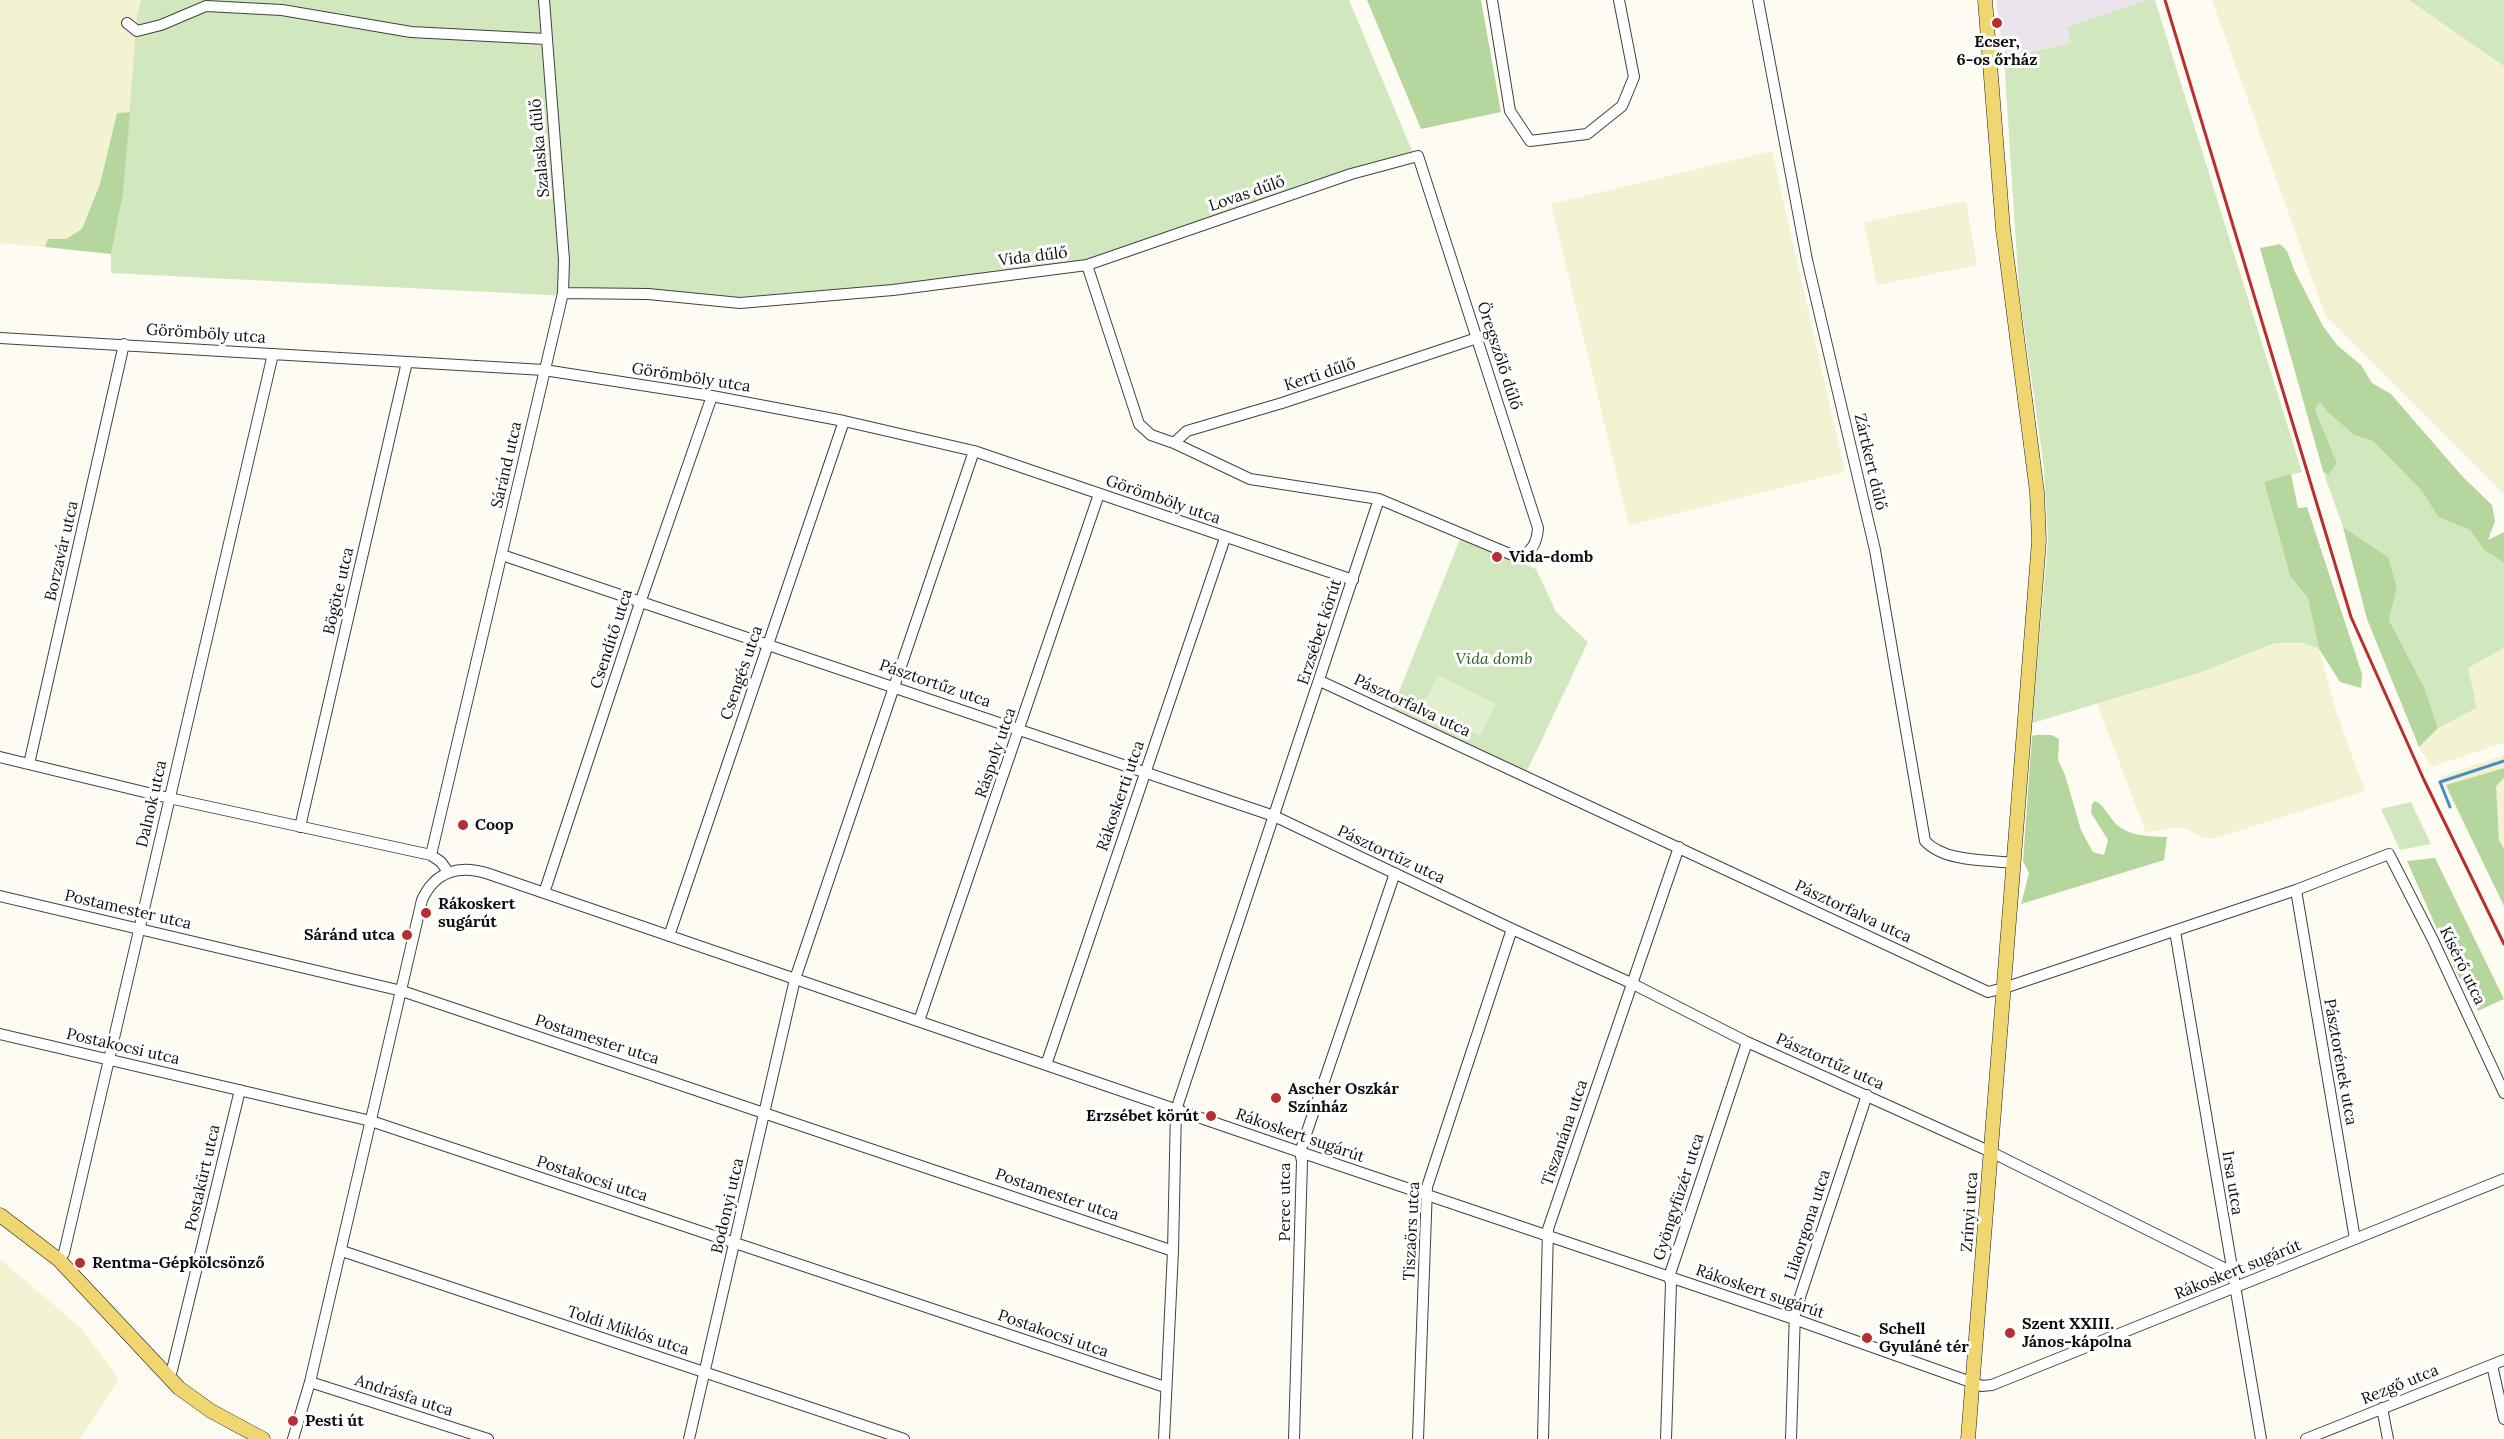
<!DOCTYPE html>
<meta charset="utf-8">
<style>
body{margin:0}
canvas{display:block;background:#fefcf2}
</style>
<canvas width="2504" height="1439"></canvas>
<script>
const ctx = document.querySelector('canvas').getContext('2d');
ctx.lineJoin = 'round';
function fill(path, color) { ctx.fillStyle = color; ctx.fill(path, 'evenodd'); }
function strokePath(path, color, width, dash) { ctx.strokeStyle = color; ctx.lineWidth = width; ctx.lineCap = dash ? 'butt' : 'round'; ctx.setLineDash(dash || []); ctx.stroke(path); }
function drawText(font, color, halo, rows, align = 'center') {
  ctx.font = font + ' Lora,serif'; ctx.lineWidth = 6; ctx.setLineDash([]); ctx.textBaseline = 'middle'; ctx.strokeStyle = halo; ctx.fillStyle = color; for (const [text, x, y, turn = 0] of rows) {
    ctx.save(); ctx.translate(x, y); ctx.rotate((+turn || 0) * Math.PI / 180); ctx.textAlign = isNaN(turn) ? turn : align; if (halo) ctx.strokeText(text, 0, 0); ctx.fillText(text, 0, 0); ctx.restore();
  }
}
const industrial = new Path2D(`
 M1996,0H2148L2068,27L2071,43L2004,58Z`);
const farmland = new Path2D(`
 M0,0H141L137,16L130,112L117,113L100,184L82,229L66,239H48L45,247L0,243Z
 M2212,0H2504V495L2325,315Z
 M1772,151L1845,472L1629,525L1551,204Z
 M1966,201L1977,265L1877,285L1864,222Z
 M2275,643H2303L2319,649L2336,711L2365,791L2213,839L2201,837L2186,828H2170L2146,833L2097,704L2196,674Z
 M2504,648V743L2431,767L2419,747L2438,728L2477,708L2468,668Z
 M2504,755V906L2440,777Z
 M0,1259L82,1329L119,1379L80,1439H0Z`);
const green = new Path2D(`
 M141,0H1349L1413,153L1094,259L893,290L737,297L570,287L569,296L111,273V254L123,194L137,16Z
 M2148,0H2155L2302,472L2264,482L2290,576L2308,598L2319,649L2303,643H2275L2196,674L2032,723L2048,541L2044,468L2019,290L2004,58L2071,43L2067,27Z
 M2409,0H2504V66Z
 M2321,402L2354,435L2373,441L2422,491L2438,517L2470,530L2484,550L2504,563V648L2468,668L2477,708L2438,728L2425,689L2389,620L2397,587L2388,557L2343,527L2323,471L2327,475L2337,463L2315,409Z
 M1460,539L1536,569L1556,612L1588,642L1527,771L1392,709Z
 M2411,802L2431,844L2400,850L2381,809Z`);
const forest = new Path2D(`
 M1367,0H1481L1501,112L1421,129Z
 M130,112L123,194L111,254L45,247L48,239H66L82,229L100,184L117,113Z
 M2280,244L2287,251L2295,272L2323,326L2337,345L2361,365L2372,383L2391,394L2462,476L2492,505L2495,521L2488,540L2504,532V563L2484,550L2470,530L2438,517L2422,491L2373,441L2354,435L2327,411L2321,402L2315,409L2337,463L2328,475L2323,471L2260,248Z
 M2291,474L2298,508L2307,507L2362,674L2361,688L2340,682L2319,649L2308,598L2290,576L2264,482Z
 M2343,527L2388,557L2397,587L2389,620L2425,689L2438,728L2419,747L2367,619Z
 M2036,735H2052L2059,739L2058,760L2065,775L2081,830L2093,852L2104,855L2108,840L2091,813L2092,804L2095,801C2103,805 2106,811 2111,818C2124,837 2147,836 2167,837L2164,860L2021,904L2029,873L2023,861L2032,736Z
 M2504,768V778L2496,786L2499,840L2504,849V906L2446,785Z
 M2435,858L2504,999L2478,1011L2455,970L2407,861Z`);
const pitch = new Path2D(`
 M1438,675L1496,704L1480,736L1422,707Z`);
const stream = new Path2D(`
 M2450,807L2440,782L2504,761`);
const minor = new Path2D(`
 M1492,0L1510,111L1530,141L1587,134L1622,106L1634,77L1619,0
 M1758,0L1807,260L1875,550L1925,841C1944,862 1987,860 2014,863
 M127,23L137,31L161,25L206,6L282,10L411,32L546,39
 M563,293L648,294L740,303L893,290L1087,265L1351,174L1418,156L1538,528C1537,543 1532,553 1517,557L1379,499L1250,479L1174,443L1151,435L1139,424L1087,265
 M0,338L544,370L712,396L844,421L974,451L1353,580
 M1174,443L1187,431L1282,403L1477,338
 M502,555L1274,816L1512,929L1631,983L1747,1042L1991,1152L2232,1272
 M1320,681L1988,992L2004,988L2296,890L2389,854L2433,940L2504,1093
 M0,757L169,798L431,855L441,862L448,872
 M29,764L124,344
 M300,827L407,362
 M431,855L563,293L564,260L544,0
 M2296,890L2355,1239
 M544,893L640,603L712,396
 M0,896L402,991L1173,1251
 M2175,931L2261,1439
 M669,936L844,421
 M919,1021L1099,494
 M0,1034L371,1121L1165,1387
 M1046,1065L1225,538
 M342,1251L904,1439
 M59,1260L64,1253L273,354
 M2492,1365L2504,1419
 M169,1377L172,1370L240,1090
 M310,1382L488,1439
 M2382,1408L2388,1439
 M293,1439L310,1382L422,900C435,871 460,864 489,874L1300,1152L1794,1319L1982,1386L1992,1385L2504,1179
 M689,1439L795,979L974,451
 M1164,1439L1173,1251L1176,1110L1379,499
 M1294,1439L1302,1161L1300,1152L1395,873
 M1418,1439L1427,1187L1512,929
 M1543,1439L1548,1229L1679,847
 M1666,1439L1671,1283L1669,1277L1747,1042
 M1791,1439L1795,1312L1867,1095
 M2306,1439L2504,1360`);
const major = new Path2D(`
 M0,1215L59,1260L179,1388L211,1411L263,1439
 M1968,1439L2039,541L2037,492L2003,229L1985,0`);
const rail = new Path2D(`
 M2165,0L2351,617L2424,780L2504,944`);
const markers = [
 [1997,23,6,"#b72f30"],
 [1497,557,6,"#b72f30"],
 [463,825,6,"#b72f30"],
 [426,913,6,"#b72f30"],
 [407,935,6,"#b72f30"],
 [1276,1098,6,"#b72f30"],
 [1211,1116,6,"#b72f30"],
 [80,1263,6,"#b72f30"],
 [2010,1333,6,"#b72f30"],
 [1867,1338,6,"#b72f30"],
 [293,1421,6,"#b72f30"]
];
const poiNames = [
 ["Ecser,",1997,42,"center"],
 ["6-os őrház",1997,60,"center"],
 ["Vida-domb",1509,557],
 ["Coop",475,825],
 ["Rákoskert",438,904],
 ["sugárút",438,922],
 ["Sáránd utca",395,935,"right"],
 ["Ascher Oszkár",1288,1089],
 ["Színház",1288,1107],
 ["Erzsébet körút",1199,1116,"right"],
 ["Rentma-Gépkölcsönző",92,1263],
 ["Szent XXIII.",2022,1324],
 ["János-kápolna",2022,1342],
 ["Schell",1879,1329],
 ["Gyuláné tér",1879,1347],
 ["Pesti út",305,1421]
];
const streetNames = [
 ["Szalaska dűlő",540,148,-95],
 ["Lovas dűlő",1247,194,-19],
 ["Vida dűlő",1033,257,-7],
 ["Görömböly utca",206,334,4],
 ["Öregszőlő dűlő",1499,356,72],
 ["Kerti dűlő",1320,375,-18],
 ["Görömböly utca",691,378,9],
 ["Zártkert dűlő",1870,462,77],
 ["Sáránd utca",507,465,-77],
 ["Görömböly utca",1163,500,19],
 ["Borzavár utca",62,551,-77],
 ["Bögöte utca",339,591,-77],
 ["Erzsébet körút",1320,632,-72],
 ["Csendítő utca",612,639,-72],
 ["Csengés utca",742,673,-71],
 ["Pásztortűz utca",935,684,19],
 ["Pásztorfalva utca",1412,706,25],
 ["Ráspoly utca",996,753,-71],
 ["Rákoskerti utca",1121,796,-71],
 ["Dalnok utca",152,804,-77],
 ["Pásztortűz utca",1391,855,25],
 ["Postamester utca",128,910,13],
 ["Pásztorfalva utca",1853,912,25],
 ["Kísérő utca",2462,966,64],
 ["Postamester utca",597,1040,18],
 ["Postakocsi utca",123,1047,13],
 ["Pásztortűz utca",1830,1062,24],
 ["Pásztorének utca",2340,1062,80],
 ["Tiszanána utca",1565,1133,-71],
 ["Rákoskert sugárút",1300,1136,19],
 ["Postakürt utca",203,1178,-77],
 ["Postakocsi utca",592,1179,18],
 ["Irsa utca",2232,1183,81],
 ["Postamester utca",1057,1195,19],
 ["Gyöngyfüzér utca",1679,1197,-72],
 ["Perec utca",1285,1202,-90],
 ["Bodonyi utca",728,1206,-77],
 ["Zrínyi utca",1970,1212,-86],
 ["Lilaorgona utca",1808,1225,-72],
 ["Tiszaörs utca",1412,1231,-87],
 ["Rákoskert sugárút",2238,1270,-22],
 ["Rákoskert sugárút",1760,1292,19],
 ["Toldi Miklós utca",628,1331,18],
 ["Postakocsi utca",1053,1334,19],
 ["Rezgő utca",2400,1385,-22],
 ["Andrásfa utca",404,1396,18]
];
const parkNames = [
 ["Vida domb",1494,659]
];
fill(industrial, '#ece4ed');
fill(farmland, '#f3f2d3');
fill(green, '#d1e7bd');
fill(forest, '#b5d79d');
fill(pitch, '#e2efce');
strokePath(stream, '#448dc5', 3);
strokePath(minor, '#424242', 12);
strokePath(major, '#202020', 15);
strokePath(minor, '#fff', 10);
strokePath(major, '#f0d670', 14);
strokePath(rail, '#b72f30', 3);
for (const [x, y, r, color] of markers) { const dot = new Path2D(); dot.arc(x, y, r, 0, 2 * Math.PI); ctx.fillStyle = color; ctx.fill(dot); strokePath(dot, '#fff', 2); }
drawText('bold 16px', '#0f0f0f', '#fff', poiNames, 'left');
drawText('16px', '#0f0f0f', '#fff', streetNames);
drawText('italic 16px', '#2d6322', '#fff', parkNames);
</script>
